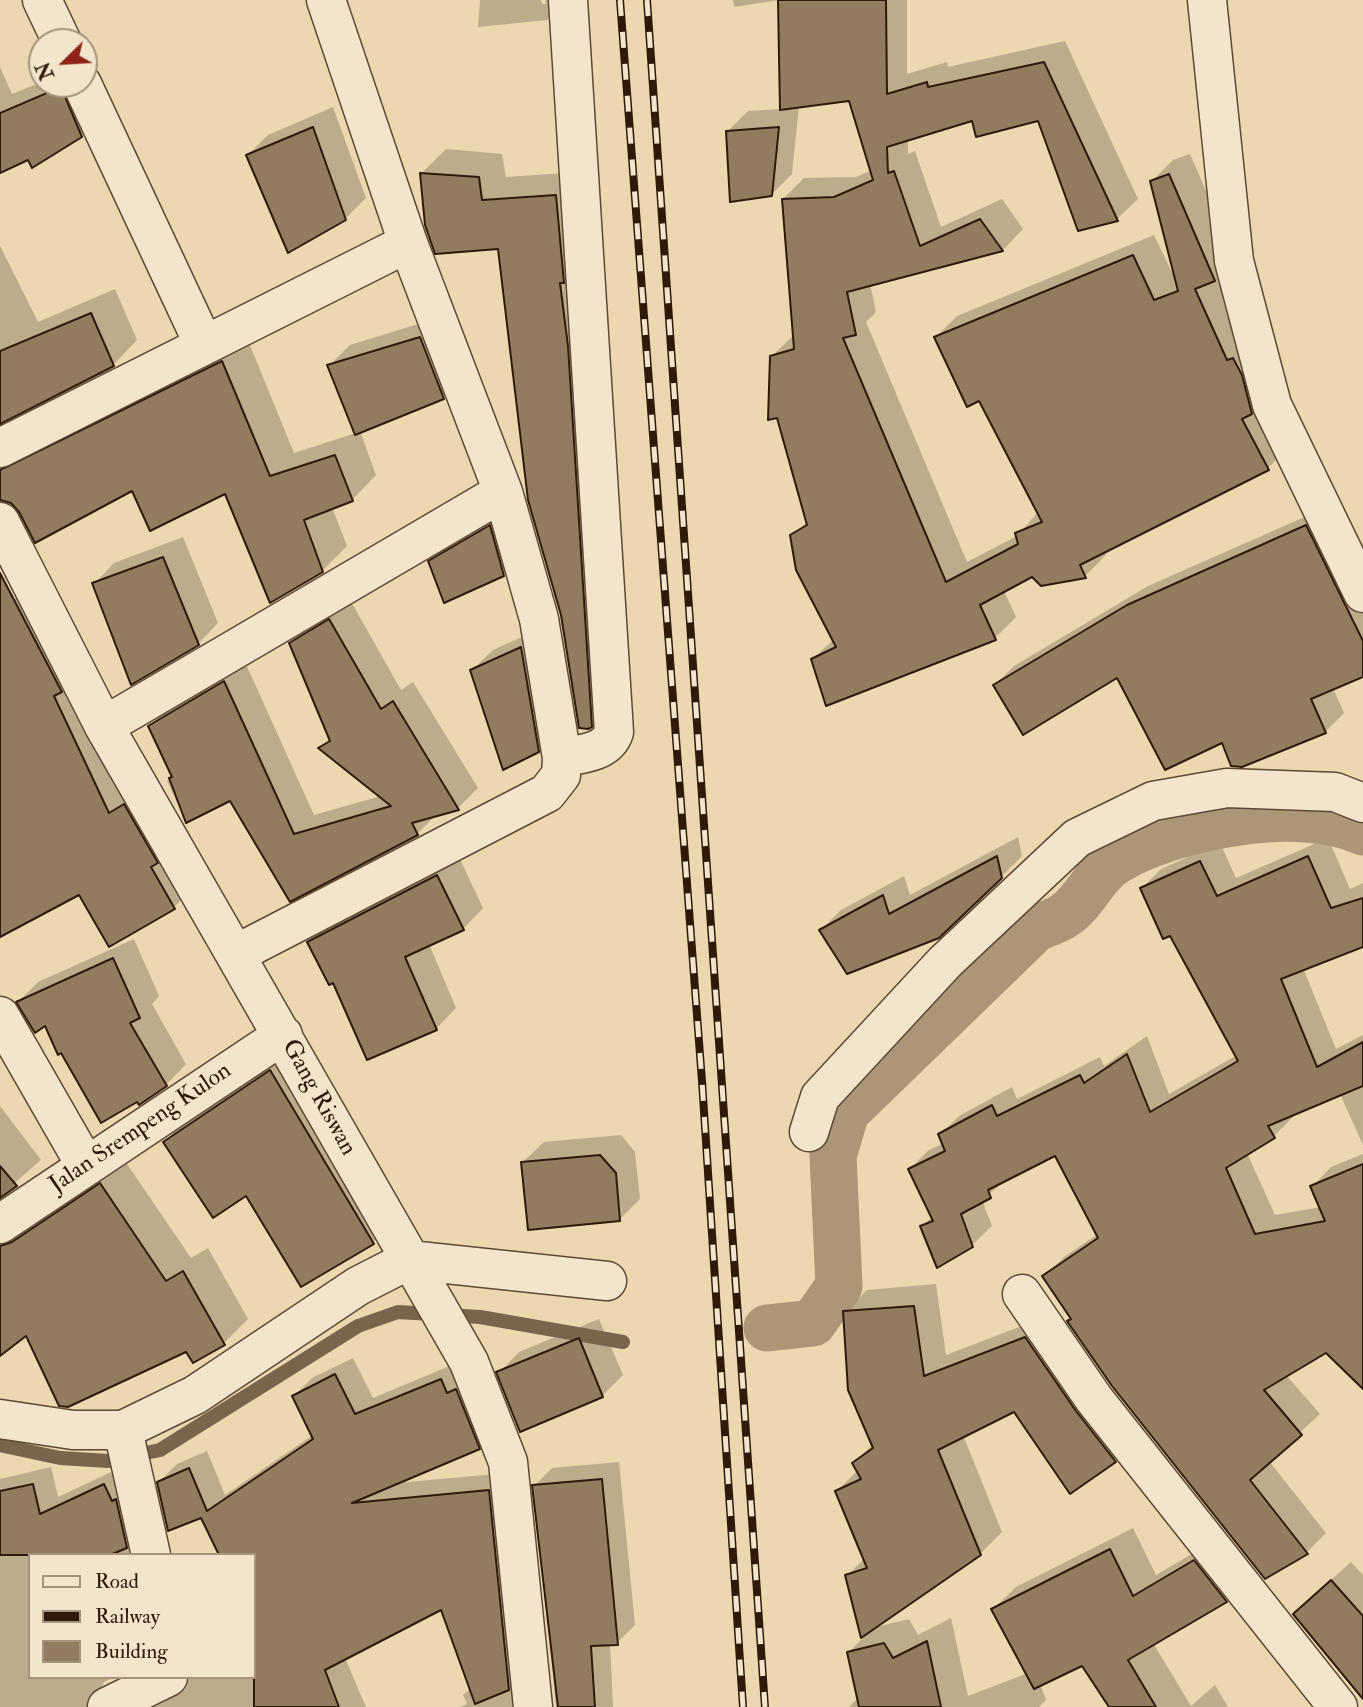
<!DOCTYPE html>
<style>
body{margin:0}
#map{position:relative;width:1363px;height:1707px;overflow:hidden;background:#ebd7b0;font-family:"IM FELL Double Pica",serif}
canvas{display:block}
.legend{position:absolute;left:28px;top:1553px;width:228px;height:126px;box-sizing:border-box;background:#f2e5cc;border:2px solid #a4947e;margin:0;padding:9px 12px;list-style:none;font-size:21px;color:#2f1a0a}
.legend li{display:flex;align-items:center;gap:14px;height:35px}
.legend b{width:35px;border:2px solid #a4947e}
.north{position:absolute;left:28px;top:28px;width:70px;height:70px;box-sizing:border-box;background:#f2e5cc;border:2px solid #a4947e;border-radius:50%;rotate:246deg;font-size:19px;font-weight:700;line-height:28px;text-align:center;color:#2f1a0a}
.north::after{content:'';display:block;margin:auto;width:24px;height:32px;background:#8f2418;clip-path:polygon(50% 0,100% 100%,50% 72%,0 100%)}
</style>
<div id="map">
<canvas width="1363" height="1707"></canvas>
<ul class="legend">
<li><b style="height:9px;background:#f2e5cc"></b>Road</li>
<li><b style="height:9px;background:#2f1a0a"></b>Railway</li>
<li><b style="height:19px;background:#917c60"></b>Building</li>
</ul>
<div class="north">N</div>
</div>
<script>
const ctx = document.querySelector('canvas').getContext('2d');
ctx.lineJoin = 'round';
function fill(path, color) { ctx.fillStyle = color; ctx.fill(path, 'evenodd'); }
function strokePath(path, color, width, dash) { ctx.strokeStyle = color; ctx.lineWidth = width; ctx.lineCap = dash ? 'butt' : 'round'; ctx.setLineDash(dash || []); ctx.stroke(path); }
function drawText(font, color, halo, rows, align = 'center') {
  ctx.font = font + ' "IM FELL Double Pica",serif'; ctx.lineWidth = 5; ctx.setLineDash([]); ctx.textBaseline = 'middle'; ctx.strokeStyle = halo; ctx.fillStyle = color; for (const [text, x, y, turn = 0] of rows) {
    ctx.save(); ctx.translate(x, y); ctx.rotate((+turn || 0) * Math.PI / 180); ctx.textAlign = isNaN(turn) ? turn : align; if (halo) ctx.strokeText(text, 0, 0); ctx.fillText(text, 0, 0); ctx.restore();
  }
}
const shadow = new Path2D(`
 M480,0H541L542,4H546L545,0H567L547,20L478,27Z
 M733,0H907V74L947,62L948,67L1065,41L1138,199L1117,219L1039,119H973L908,139V154L915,151L941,227L1002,199L1023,229L1003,250L870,284L876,312L866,322L967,562L1017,536L1039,511L980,399L936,337L957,316L1154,235L1176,281L1151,182L1173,160L1190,154L1235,258L1289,447L1268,468L1104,551L1106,555L1085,576L1041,584L1032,575L1004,591L1016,617L995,638L813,659L834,639L792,536L808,521L772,356L794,335L783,199L804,178L856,177L872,170L850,99L799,106L792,174L771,195L727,132L748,111L781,109L780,0L734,7Z
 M84,64L106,111L81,135L33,166L29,157L0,171V67L12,94L42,82L84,84Z
 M333,107L366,198L345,219L248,155L268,135Z
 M446,149L502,154L506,177L580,172L615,701L591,725L500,248L422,173Z
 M0,246L38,322L115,289L137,340L113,365L0,419Z
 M441,317L463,377L443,397L360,431L376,475L352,500L332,507L347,546L322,571L226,491L133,489L14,503L3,499L20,538L0,558V481L36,444L247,338L294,453L356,433L329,366L350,345Z
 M510,506L524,554L503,575L430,562L451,541Z
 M1325,508L1363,585V676L1333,688L1344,713L1325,732L1223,741L1117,676L995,685L1014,666L1148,586Z
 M183,537L218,623L198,644L94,584L114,563Z
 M43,588L145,812L120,836L0,914V604Z
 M350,600L401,690L413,682L478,788L458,808L436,815L417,834L290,899L231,799L186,821L167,781L173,775L149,727L169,706L245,662L314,815L381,796L321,748L330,738L291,643L312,623Z
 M542,628L558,730L538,750L472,670L493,650Z
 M1018,837L1022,856L1001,877L848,972L821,930L841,910L904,876L910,895Z
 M1328,838L1350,889L1363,883V950L1361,946L1303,968L1336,1049L1363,1035V1145L1340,1094L1291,1114L1293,1117L1274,1136L1247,1153L1275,1215L1321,1207L1312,1187L1331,1167L1363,1154V1387L1326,1350L1286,1375L1320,1414L1269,1461L1326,1533L1307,1552L1265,1577L1045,1276L1064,1257L1098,1234L1055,1153L1009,1177L982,1200L992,1226L972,1245L922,1226L933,1216L910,1169L929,1150L944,1143L940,1135L959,1116L1012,1087L1017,1099L1100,1057L1104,1066L1147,1036L1169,1094L1237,1055L1171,934L1142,888L1161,869L1220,843L1236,878Z
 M172,847L195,887L174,907L109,945L113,895Z
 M458,855L483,908L463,929L429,944L456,1008L436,1029L334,981L309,942L330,922Z
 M134,939L159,996L152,1004L186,1064L166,1085L46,1023L18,1002L38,982Z
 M291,1051L393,1222L373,1242L246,1194L165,1142L185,1121Z
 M0,1106L41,1160L3,1193L0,1202Z
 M621,1135L635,1152L640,1199L619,1220L523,1162L544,1142Z
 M125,1161L191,1258L208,1248L248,1319L224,1343L193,1361L187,1349L27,1333L0,1348V1232Z
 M936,1284L946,1355L1048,1316L1137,1439L1115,1461L1014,1410L963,1435L1002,1532L980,1554L872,1628L909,1619L918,1635L951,1618L968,1696L1028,1673L993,1609L1016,1587L1133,1528L1156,1575L1217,1539L1248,1578L1226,1600L1153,1643L1191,1706L1215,1685L1228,1707H1111L1083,1664L1040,1684L1046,1700L1039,1707H849L859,1697L849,1652L870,1631L847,1576L865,1558L837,1491L858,1470L854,1463L873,1444L845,1312L867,1290Z
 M599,1319L623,1375L602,1396L521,1430L499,1373L519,1352Z
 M353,1358L373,1398L459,1362L496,1430L479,1448L397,1483L506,1473L539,1707H460L467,1704L463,1695L471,1688L442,1608L345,1658L366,1707H140L191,1677H254V1555L159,1482L177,1464L207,1451L225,1495L313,1435L294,1396L312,1378Z
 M619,1462L635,1625L617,1643H610L613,1707H556L534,1486L552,1468Z
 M51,1467L58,1497L122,1467L140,1555H30V1677H114L104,1682L102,1687L105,1699L112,1707H0V1479Z
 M1351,1562L1363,1575V1695L1314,1595Z`);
const stream = new Path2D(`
 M0,1445L60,1458L108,1461L160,1450L358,1326L398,1312L480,1317L623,1342`);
const canal = new Path2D(`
 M767,1328L813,1323L839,1286L833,1156L846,1112L1036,928C1045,924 1057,921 1065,915C1085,902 1095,873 1116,861C1175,826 1300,802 1363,832`);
const building = new Path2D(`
 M778,0H886L887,94L927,82L928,87L1044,62L1118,221L1078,231L1038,121L976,137L972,121L887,147L888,173L894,171L920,246L980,219L1003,251L847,292L856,335L843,338L946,582L1018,544L1015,533L1042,522L979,401L967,407L934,337L1133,255L1154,300L1178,291L1150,181L1169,174L1215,281L1195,289L1227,360L1233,358L1242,375L1252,414L1242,419L1269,470L1080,565L1086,578L1041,586L1032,577L980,605L996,640L826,706L811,659L836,647L796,570L790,535L807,525L777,418L768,420L770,356L794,349L782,199L834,197L873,180L849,101L780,110Z
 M61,87L82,137L32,168L28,160L0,173V113Z
 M313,127L346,220L288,253L246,155Z
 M779,127L772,196L730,202L726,131Z
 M420,173L479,177L482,200L556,195L564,283H560L568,346L592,727L588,729L579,728L561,615L528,500L498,249L435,254L425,225Z
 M91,313L114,366L0,424V351Z
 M420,337L444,399L355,435L327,365Z
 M222,361L270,476L335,455L353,501L304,520L323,572L270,603L225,494L150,531L132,491L35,543L19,512L11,503L0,500V470Z
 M490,525L504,576L444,603L428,561Z
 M1306,525L1363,641V677L1311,699L1326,733L1242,767L1231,766L1222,743L1165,770L1117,678L1023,735L993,685L1127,605Z
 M163,557L199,645L131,685L92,583Z
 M0,573L62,692L54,696L109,813L124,804L158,863L151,867L175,909L109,947L79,895L0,937Z
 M329,619L381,709L393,701L459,810L412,823L418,835L290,902L230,801L186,823L169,778L172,777L148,726L224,681L294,834L391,806L318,748L330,741L289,643Z
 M521,647L539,752L503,770L470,670Z
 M997,856L1002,878L939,938L847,974L819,930L883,895L889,914Z
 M1308,856L1331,908L1363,898V947L1281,979L1317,1067L1363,1042V1086L1268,1126L1275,1138L1226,1168L1255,1234L1325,1221L1310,1186L1363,1164V1389L1326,1353L1264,1390L1302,1435L1250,1480L1308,1554L1265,1579L1112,1386L1067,1321L1071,1319L1042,1276L1098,1238L1055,1156L988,1190L991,1198L961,1214L973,1247L937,1268L920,1226L933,1221L908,1169L945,1151L938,1134L992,1105L997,1116L1080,1075L1084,1083L1127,1054L1150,1112L1238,1061L1170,936L1163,939L1140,888L1200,861L1217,896Z
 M437,875L464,930L405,957L437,1030L367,1060L333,983L329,985L307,942Z
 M113,958L140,1018L130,1023L167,1086L139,1105L137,1102L101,1123L61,1053L58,1055L45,1026L35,1033L16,1002Z
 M270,1070L374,1244L301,1287L246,1196L213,1218L163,1142Z
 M600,1155L616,1173L620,1221L528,1230L521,1162Z
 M0,1166L17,1186L0,1198Z
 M100,1183L166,1281L183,1271L225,1345L193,1363L186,1352L68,1407L59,1406L26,1336L0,1356V1246L12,1242Z
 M914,1306L924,1376L1025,1337L1076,1411L1116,1462L1070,1494L1014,1412L938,1450L981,1555L861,1638L845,1575L867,1568L835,1491L861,1479L852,1463L873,1448L848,1390L843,1311Z
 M579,1338L603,1397L520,1432L496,1372Z
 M335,1374L355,1414L441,1379L447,1393L456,1389L480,1449L352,1503L489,1490L509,1690L475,1704L441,1610L325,1670L339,1707H254V1555H219L201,1518L168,1531L157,1482L189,1468L207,1511L313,1439L292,1396Z
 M602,1479L618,1645L591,1646L595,1707H558L532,1485Z
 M33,1484L40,1514L104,1484L112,1501L116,1499L127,1548L110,1555H0V1491Z
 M1110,1549L1133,1596L1194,1560L1227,1602L1128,1660L1156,1707H1109L1082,1666L1034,1689L991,1609Z
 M1331,1580L1363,1616V1699L1293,1614Z
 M927,1641L941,1707H859L847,1652L884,1643L893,1658Z`);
const street = new Path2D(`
 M42,0L62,42
 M326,0L408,243
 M1207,0L1234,261L1272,405L1363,593
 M82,84L204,345
 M0,448L408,243L503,492L539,619L562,758L561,775L547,793L236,954
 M0,522L104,726L469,1362L508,1462L533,1707
 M104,726L503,492
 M562,758C582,753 607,753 614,732L568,0
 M0,1016L86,1166
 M809,1132L820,1097L945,962L1077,838L1153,801L1227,788L1335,792L1363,803
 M0,1224L283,1035
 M1022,1294L1094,1399L1338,1707
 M0,1419L73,1430H123L195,1395L358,1286L409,1260L607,1281
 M123,1430L151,1555
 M107,1707L168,1677`);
const rail = new Path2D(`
 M620,0L702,1081L743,1707
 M647,0L765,1707`);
const streetNames = [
 ["Gang Riswan",318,1098,61],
 ["Jalan Srempeng Kulon",141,1129,-34]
];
fill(shadow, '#0003');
strokePath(stream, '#79654c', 14);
strokePath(canal, '#ab9778', 47);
fill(building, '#917c60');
strokePath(building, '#2f1a0a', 2);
strokePath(street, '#5e4934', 41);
strokePath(street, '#f2e5cc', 38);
strokePath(rail, '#2f1a0a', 8);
strokePath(rail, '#f2e5cc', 5, [16]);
drawText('24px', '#2f1a0a', '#f2e5cc', streetNames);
</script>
